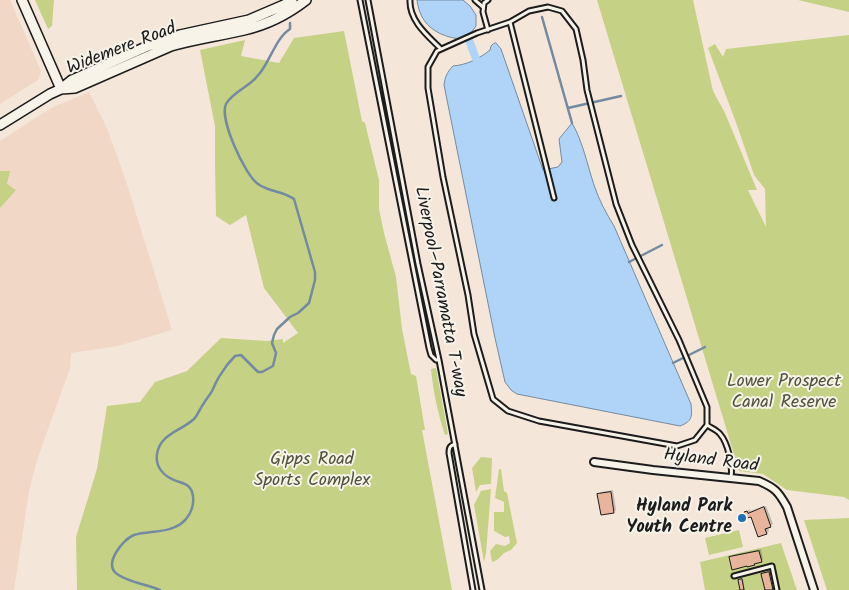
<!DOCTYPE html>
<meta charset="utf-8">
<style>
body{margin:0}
canvas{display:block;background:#f4e6d9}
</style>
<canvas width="849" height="590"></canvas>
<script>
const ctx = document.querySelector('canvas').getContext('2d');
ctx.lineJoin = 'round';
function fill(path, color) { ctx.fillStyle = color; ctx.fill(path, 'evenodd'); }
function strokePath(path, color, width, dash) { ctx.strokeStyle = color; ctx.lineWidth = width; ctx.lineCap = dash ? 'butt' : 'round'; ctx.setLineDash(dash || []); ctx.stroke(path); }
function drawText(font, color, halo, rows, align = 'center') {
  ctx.font = font + ' Kalam,sans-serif'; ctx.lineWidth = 4; ctx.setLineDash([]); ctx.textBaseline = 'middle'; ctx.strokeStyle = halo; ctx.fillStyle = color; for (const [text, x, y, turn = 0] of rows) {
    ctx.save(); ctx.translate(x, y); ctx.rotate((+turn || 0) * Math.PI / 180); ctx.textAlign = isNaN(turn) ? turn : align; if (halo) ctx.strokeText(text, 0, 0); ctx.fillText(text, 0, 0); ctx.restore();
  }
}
const built = new Path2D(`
 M0,0H10L41,71L38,80L0,104Z
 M89,92L107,128L126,181L172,330L118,346L71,353L70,368L37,460L29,491L14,590H0V141L51,108Z`);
const green = new Path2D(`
 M35,0H54L52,26L48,29Z
 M597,0H693L713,91L725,113L757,190H748L766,227L765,189L754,175L738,128L708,48L715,44L723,57L726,49L849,35V500L844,497L787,490L763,474L739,471Z
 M798,0H849V12Z
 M344,31L362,121L365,123L379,180V209L384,233L396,277L402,329L411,374L416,376L425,430H422L452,590H77L76,537L97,469L107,406L140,402L155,382L187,371L221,338L267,341L283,339V343L298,333L264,288L246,215L230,225L216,216L215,166V126L200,50L245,40L241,56L279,63L294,38Z
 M0,171H10L7,184L16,190L0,208Z
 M436,368L448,434L445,435C438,414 433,391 431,369Z
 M481,457L492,458L491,484L480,485L476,492L472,468Z
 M499,469H501L504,491L507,493L517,543L511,550L504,553L497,560L492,562L490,551L496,544L505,546L510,543L509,536L505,537L494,531V512H504V502L495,498Z
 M491,489L486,553L484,562L474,505L481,491Z
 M849,518V590H827L804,520Z
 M739,530L743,547L709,555L705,538Z
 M781,543L797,590H705L700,562Z`);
const water = new Path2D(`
 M417,0H463L470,6L476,15V26L468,37C458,40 451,38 441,34C426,27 419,16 417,0Z
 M496,43L501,49L543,170L558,167L562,162L559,139L572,123C583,142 587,164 594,185C599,200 606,213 614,226L691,404C692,416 693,421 680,426L517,394L511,390L505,382L495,338L444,85C445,77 447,72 453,66C466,65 479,59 490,50L491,46L493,44Z`);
const shadow = new Path2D(`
 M613,490L616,510L614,512L602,514L598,495L601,492Z
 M766,506L773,524L768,527L769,531L767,533L752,515L746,512L750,509V511Z
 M761,549L763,559L761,561L730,558L733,555Z
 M771,570L776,590H766L762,574L765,572Z
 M741,579H743L745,590H742L739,581Z`);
const stream = new Path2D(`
 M542,17L572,123
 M568,108L621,96
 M629,262L662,245
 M673,363L705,347
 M160,590C146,584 130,583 117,574C103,564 123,539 134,535C147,531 163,533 175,527C183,524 190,516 192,508C194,501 194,491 188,486C185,483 178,482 174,480C164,476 155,467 157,454C160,434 181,431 194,419C198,415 200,408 204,403C206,399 210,395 212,391C215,385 217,379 221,374C225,367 230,361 235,356L241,355L258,372H262L273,366L276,353L272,343L274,335L277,329L290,317L298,313L309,303L315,280V272L294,199C283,191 269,192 258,184C245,175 219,119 226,104C231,95 241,90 249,84C253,81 257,77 260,73C271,59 276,38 290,29V23`);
const canal = new Path2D(`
 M468,37L476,59`);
const building = new Path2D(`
 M611,492L614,513L601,515L597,494Z
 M764,507L771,527L765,529L767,534L758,537L751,517L747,518L744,512L747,511L748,513Z
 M759,551L762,562L754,564L755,565L747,567V566L732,570L729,557Z
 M769,572L773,590H765L761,574Z
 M742,579L744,590H740L738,580Z`);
const lane = new Path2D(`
 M360,0L429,348L431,355L436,360H439
 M368,0L418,264L439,360L482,590
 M410,0C409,21 428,36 441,49
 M475,0L483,7
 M510,22L554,198
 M488,30L483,12L484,3L488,0
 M707,425L695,440L677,446L539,421L508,411L493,399L474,334L468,295L443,177L428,88V67L437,51L477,33L510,22L529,11L548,7L562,11L576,29L583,60L587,90L616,204L632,245L679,340L707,407V425C711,428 717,430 720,434C728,443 733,466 731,477
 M455,444C450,446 449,447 449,453L473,590
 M734,576L772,566L777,590`);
const street = new Path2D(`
 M594,462L653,470L759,481C775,488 778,491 787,507L814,590`);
const secondary = new Path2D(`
 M22,0L61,89
 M61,89L75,88L171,46C195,39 219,36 244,30C266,25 288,14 306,0
 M0,125L50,94L61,89L72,80L148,46L180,35L249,20L284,5L292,0`);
const markers = [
 [742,518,5,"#1f6fb2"]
];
const streetNames = [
 ["Widemere Road",122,50,-21],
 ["Liverpool–Parramatta T-way",439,292,79],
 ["Hyland Road",711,462,7]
];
const parkNames = [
 ["Lower Prospect",784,383],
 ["Canal Reserve",784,404],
 ["Gipps Road",312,461],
 ["Sports Complex",312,482]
];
const poiNames = [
 ["Hyland Park",732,508],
 ["Youth Centre",732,529]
];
fill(built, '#f0d7c6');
fill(green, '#c5d286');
fill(water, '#afd4f8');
strokePath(water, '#748aa0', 1);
fill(shadow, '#0003');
strokePath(stream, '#748aa0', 2.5);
strokePath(canal, '#afd4f8', 8);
fill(building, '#e8b49b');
strokePath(building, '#1c1c1c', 1);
strokePath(lane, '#1c1c1c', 7);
strokePath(street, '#1c1c1c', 10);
strokePath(secondary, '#1c1c1c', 12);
strokePath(lane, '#f7f3e8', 3);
strokePath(street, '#f7f3e8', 6);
strokePath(secondary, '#f7f3e8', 9);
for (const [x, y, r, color] of markers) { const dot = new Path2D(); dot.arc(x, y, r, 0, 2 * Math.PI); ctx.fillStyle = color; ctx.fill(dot); strokePath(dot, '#f7f3e8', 2); }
drawText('18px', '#1c1c1c', '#f7f3e8', streetNames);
drawText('18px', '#4f533c', '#f7f3e8', parkNames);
drawText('bold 18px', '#1c1c1c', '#f7f3e8', poiNames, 'right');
</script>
